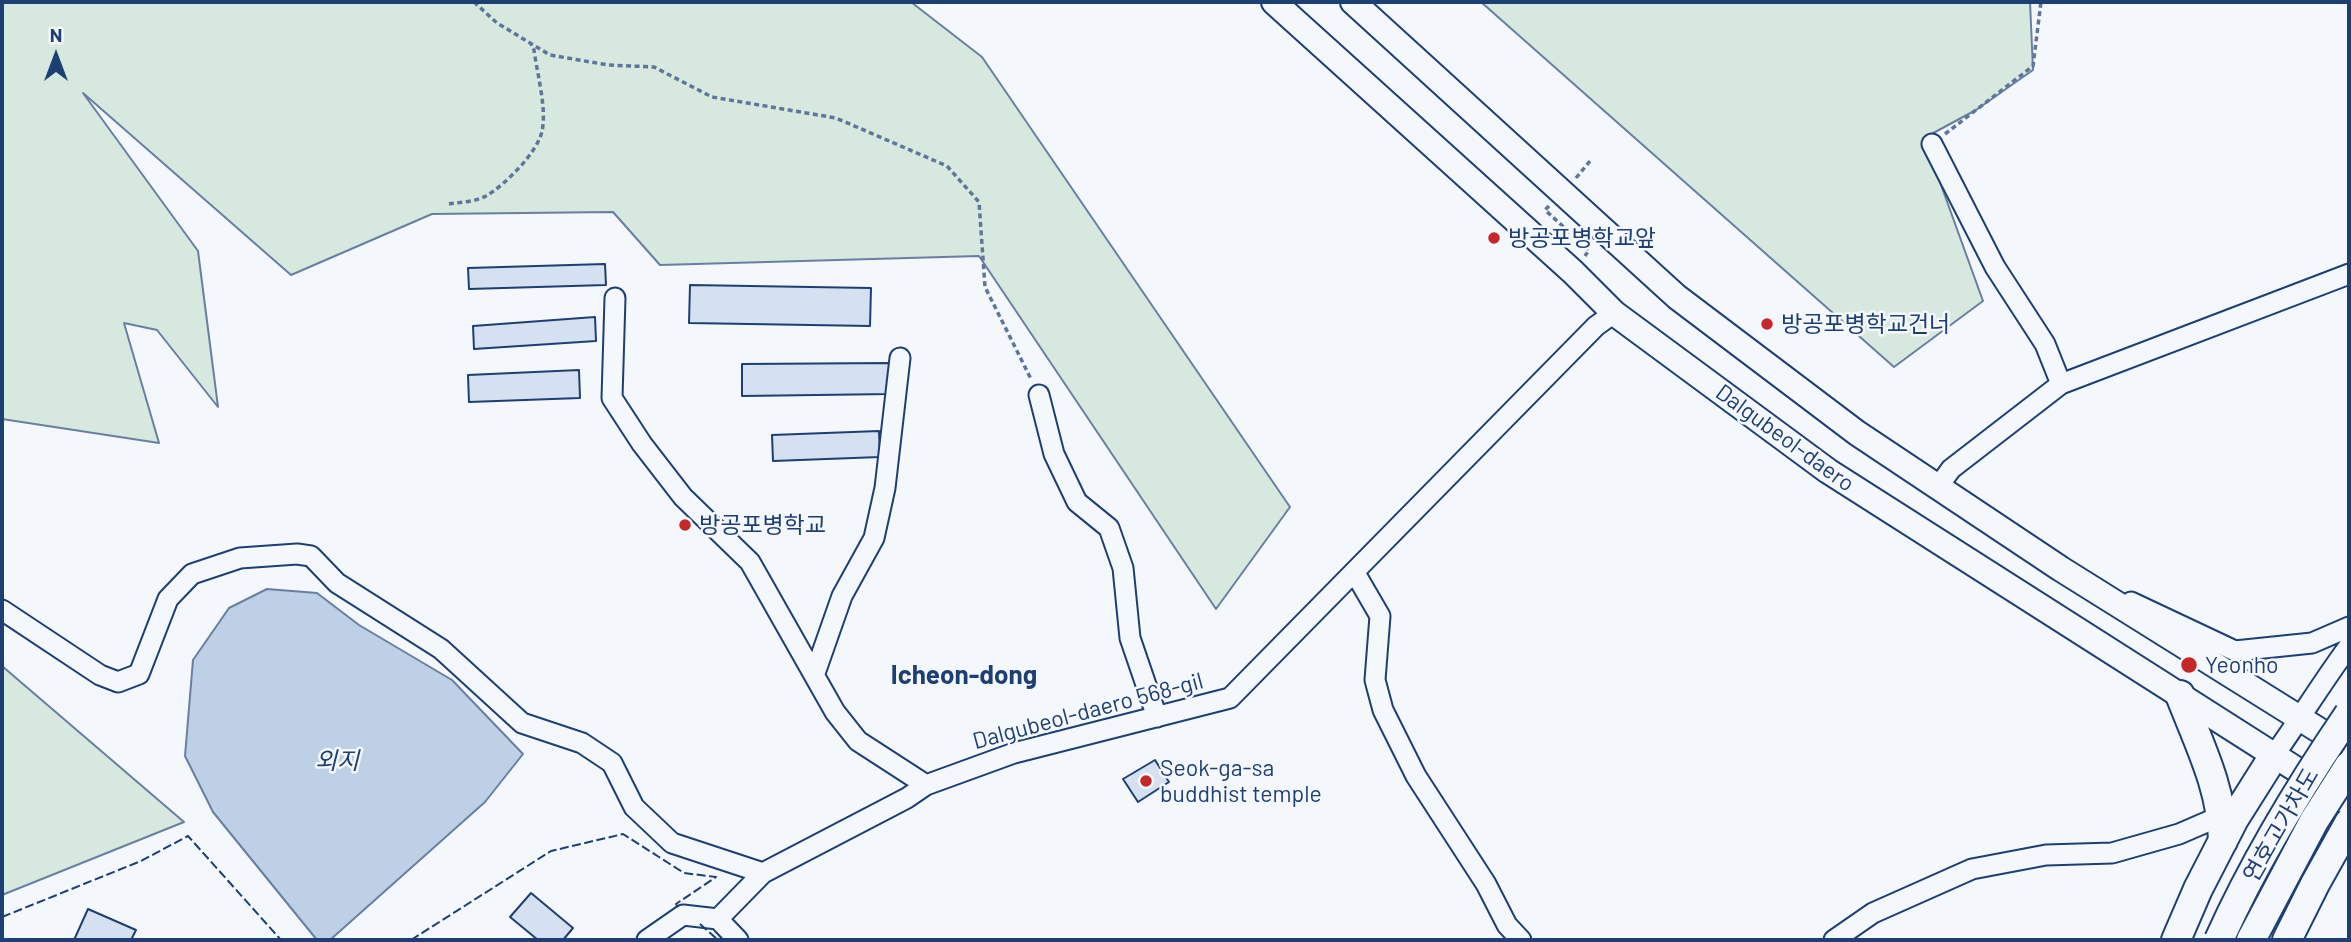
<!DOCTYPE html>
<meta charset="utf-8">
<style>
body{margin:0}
#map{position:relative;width:2351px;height:942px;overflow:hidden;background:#f4f7fb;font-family:Barlow,sans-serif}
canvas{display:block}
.frame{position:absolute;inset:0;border:4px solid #1d3f73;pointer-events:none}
.north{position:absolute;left:21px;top:21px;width:70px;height:70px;-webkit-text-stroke:5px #f4f7fb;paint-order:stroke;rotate:0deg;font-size:19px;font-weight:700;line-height:28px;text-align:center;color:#1d3f73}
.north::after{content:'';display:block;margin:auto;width:24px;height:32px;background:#1d3f73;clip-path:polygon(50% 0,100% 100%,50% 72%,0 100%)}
</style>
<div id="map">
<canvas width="2351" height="942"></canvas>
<div class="frame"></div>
<div class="north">N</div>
</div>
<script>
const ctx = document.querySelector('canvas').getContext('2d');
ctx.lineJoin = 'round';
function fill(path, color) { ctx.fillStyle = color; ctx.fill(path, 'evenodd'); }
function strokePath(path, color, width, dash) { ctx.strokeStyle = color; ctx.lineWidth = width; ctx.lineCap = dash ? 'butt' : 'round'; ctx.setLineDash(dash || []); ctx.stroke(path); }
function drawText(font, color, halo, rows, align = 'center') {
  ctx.font = font + ' Barlow,"Noto Sans KR",sans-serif'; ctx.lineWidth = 5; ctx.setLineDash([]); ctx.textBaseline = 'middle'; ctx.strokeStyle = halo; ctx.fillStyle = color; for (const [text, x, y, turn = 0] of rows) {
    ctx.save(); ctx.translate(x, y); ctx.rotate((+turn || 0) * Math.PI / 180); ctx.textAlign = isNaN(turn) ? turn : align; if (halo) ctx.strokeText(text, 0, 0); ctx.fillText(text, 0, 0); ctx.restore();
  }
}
const green = new Path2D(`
 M2,2H911L982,57L1290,507L1216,609L979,256L660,265L613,212L432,214L291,275L83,93L198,251L218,407L157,330L124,323L159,443L2,419Z
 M1481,2H2030L2033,70L1976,110L1924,138L1983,301L1894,367Z
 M2,666L184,822L2,895Z`);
const water = new Path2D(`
 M267,589L317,593L359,625L452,680L523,754L485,802L330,940H317L213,812L185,756L193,660L229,608Z`);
const building = new Path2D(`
 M605,264L606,285L469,289L468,268Z
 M690,285L871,288L870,326L689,323Z
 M595,317L596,341L474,349L473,326Z
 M891,363V394L742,396V364Z
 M579,370L580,398L469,402L468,375Z
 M879,431L880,457L773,461L772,435Z
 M1155,760L1169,782L1138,802L1123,779Z
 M531,893L573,928L563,940H538L510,917Z
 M88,909L136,930L131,940H74Z`);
const path = new Path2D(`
 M474,2L497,23L550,55L608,65L654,67L712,97L836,118L947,166L979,202L985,287L1031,379
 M1945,134L2033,66L2041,2
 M1576,178L1590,161
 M449,204C461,202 475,202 486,196C505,185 538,152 542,131C547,109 537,73 534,50L531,44
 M1549,206L1545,210L1589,250L1585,256`);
const minor = new Path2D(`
 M1932,144L1995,267L2045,344L2061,384L1951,469L1938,487
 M615,298L612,398L642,444L683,497L750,562L835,712L858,741L926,785
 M2061,384L2349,274
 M1039,395L1054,454L1077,502L1109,528L1123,568L1130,638L1157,717
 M1355,573L1380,616L1375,680L1383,710L1416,776L1486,884L1507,925L1521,940
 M2131,602L2235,651L2312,643L2349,627
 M2,610L100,675L118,682L139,674L168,599L192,574L240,558L297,554L311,556L337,583L441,649L522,723L582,743L612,763L634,807L672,843L763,873
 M815,673L842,596L874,538L885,488L900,358
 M2275,754C2300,719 2323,681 2349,646
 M718,919L738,940
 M647,940L683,915L718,919L763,873L907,798L926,785L1014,753L1230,698L1596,326L1614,313
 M1834,940L1873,913L1972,869L2046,855L2112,853L2179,834L2223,815`);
const major = new Path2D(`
 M1274,2L1573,272L1614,313L1828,471L2349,803
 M1353,2L1677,297L1857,433L2061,569L2349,749`);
const highway = new Path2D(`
 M2180,695C2199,744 2222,788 2223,841
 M2176,940L2198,889L2234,819L2275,754
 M2287,940L2315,884L2349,823`);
const highwayBridge = new Path2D(`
 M2219,940C2255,860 2300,786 2349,714
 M2251,940L2314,821L2349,766`);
const fence = new Path2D(`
 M2,917L141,861L188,836L281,940
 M700,924L718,940
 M411,940L551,851L623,834L684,873L716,877L676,904L680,910`);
const markers = [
 [1494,238,7,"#c62828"],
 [1767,324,7,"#c62828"],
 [685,525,7,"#c62828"],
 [2189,665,9,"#c62828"],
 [1146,781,7,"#c62828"]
];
const poiNames = [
 ["방공포병학교앞",1508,238],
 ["방공포병학교건너",1781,324],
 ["방공포병학교",699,525],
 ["Yeonho",2205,665],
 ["Seok-ga-sa",1160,768],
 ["buddhist temple",1160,794]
];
const streetNames = [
 ["Dalgubeol-daero",1785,438,36],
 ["Dalgubeol-daero 568-gil",1088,711,-15],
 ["연호고가차도",2281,825,-60]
];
const waterNames = [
 ["외지",337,761]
];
const quarterNames = [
 ["Icheon-dong",964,675]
];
fill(green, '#d7e8df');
strokePath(green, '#687fa3', 2);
fill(water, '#bed0e5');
strokePath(water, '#687fa3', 2);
fill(building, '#d5e0f0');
strokePath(building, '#1d3f73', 2);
strokePath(minor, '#1d3f73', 23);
strokePath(major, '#1d3f73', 28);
strokePath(highway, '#1d3f73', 32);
strokePath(path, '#5e769c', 3.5, [5, 3.5]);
strokePath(minor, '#f4f7fb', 19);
strokePath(major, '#f4f7fb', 24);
strokePath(highway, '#f4f7fb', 28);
strokePath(highwayBridge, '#1d3f73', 32, []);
strokePath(highwayBridge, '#f4f7fb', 28);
strokePath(fence, '#1d3f73', 2, [9, 3.5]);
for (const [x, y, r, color] of markers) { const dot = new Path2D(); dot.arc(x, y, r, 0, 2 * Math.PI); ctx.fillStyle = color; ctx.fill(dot); strokePath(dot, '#f4f7fb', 2.5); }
drawText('23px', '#1d3f73', '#f4f7fb', poiNames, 'left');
drawText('23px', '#1d3f73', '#f4f7fb', streetNames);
drawText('italic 24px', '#1d3f73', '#f4f7fb', waterNames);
drawText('bold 26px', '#1d3f73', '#f4f7fb', quarterNames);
</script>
